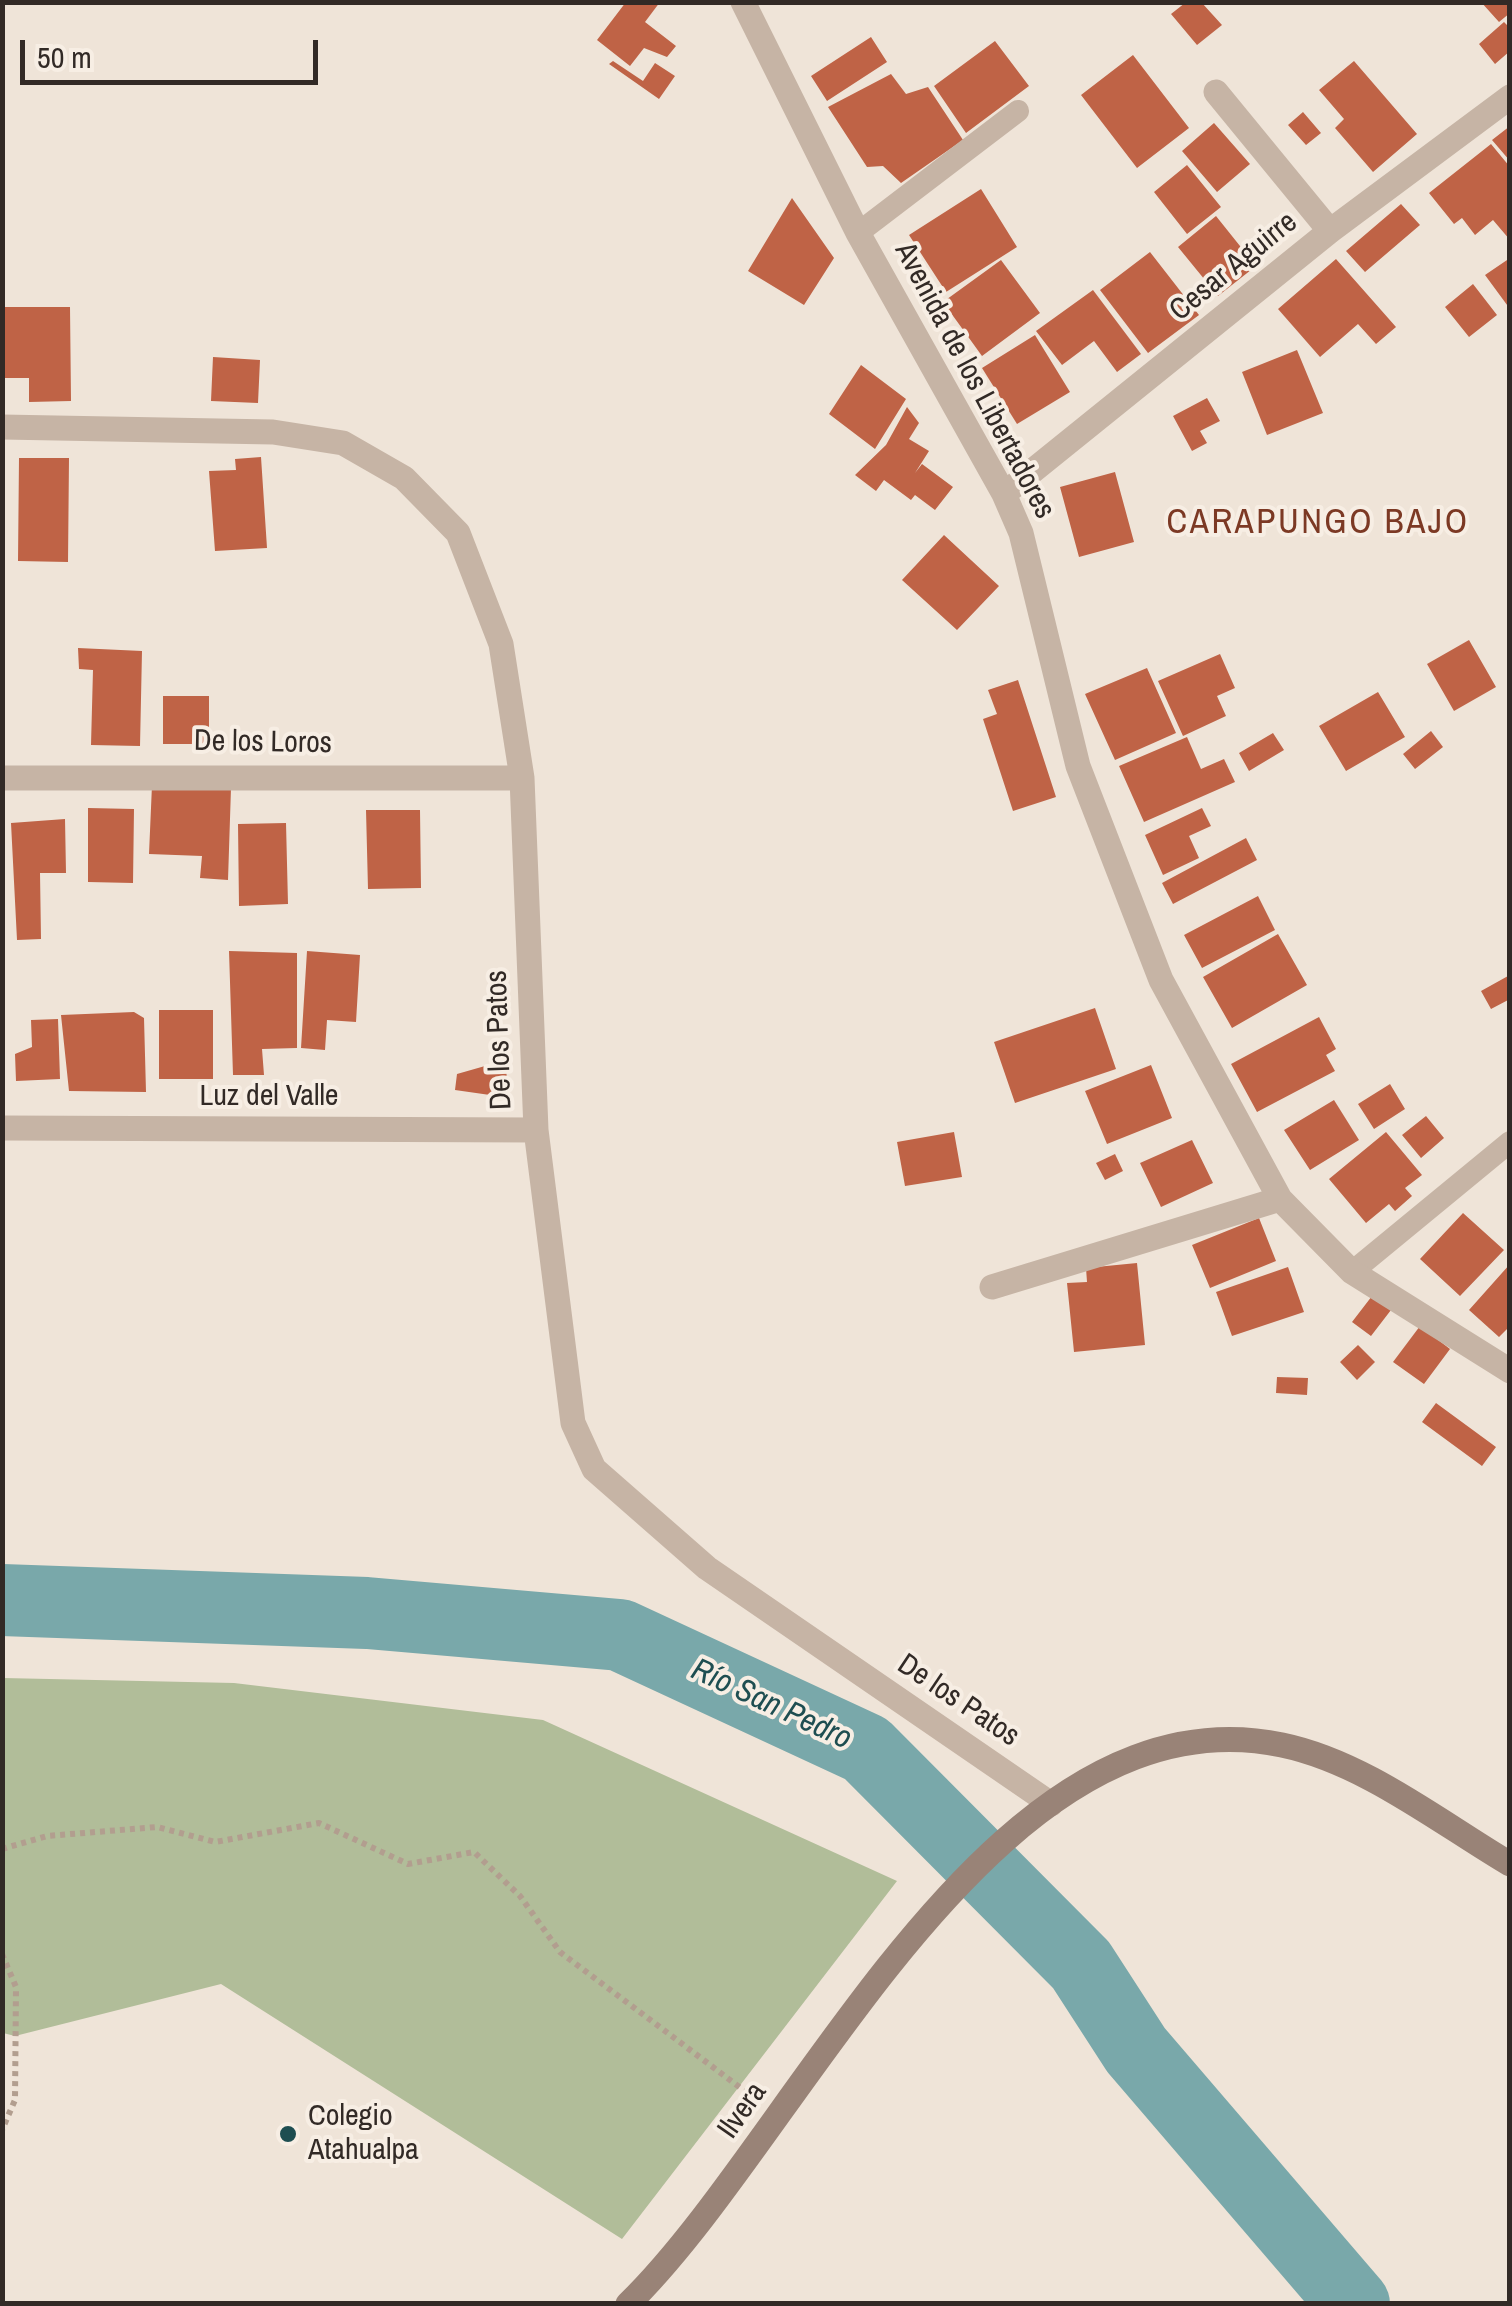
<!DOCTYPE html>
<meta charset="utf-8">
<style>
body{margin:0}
#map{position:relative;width:1512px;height:2306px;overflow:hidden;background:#efe4d8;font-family:"Archivo Narrow",sans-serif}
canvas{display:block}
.frame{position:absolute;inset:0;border:5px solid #322a26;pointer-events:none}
.scale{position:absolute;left:20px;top:40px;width:298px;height:45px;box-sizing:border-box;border:5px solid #322a26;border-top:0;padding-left:12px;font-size:30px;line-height:35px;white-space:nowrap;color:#322a26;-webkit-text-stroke:8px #f7eee4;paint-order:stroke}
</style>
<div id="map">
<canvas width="1512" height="2306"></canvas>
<div class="frame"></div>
<div class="scale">50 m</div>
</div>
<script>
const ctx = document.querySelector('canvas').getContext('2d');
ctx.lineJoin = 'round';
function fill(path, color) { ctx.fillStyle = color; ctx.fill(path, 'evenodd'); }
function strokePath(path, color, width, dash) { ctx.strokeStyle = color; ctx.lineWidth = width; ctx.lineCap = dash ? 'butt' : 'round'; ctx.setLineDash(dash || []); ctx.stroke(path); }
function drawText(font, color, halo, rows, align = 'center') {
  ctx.font = font + ' "Archivo Narrow",sans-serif'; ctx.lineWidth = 8; ctx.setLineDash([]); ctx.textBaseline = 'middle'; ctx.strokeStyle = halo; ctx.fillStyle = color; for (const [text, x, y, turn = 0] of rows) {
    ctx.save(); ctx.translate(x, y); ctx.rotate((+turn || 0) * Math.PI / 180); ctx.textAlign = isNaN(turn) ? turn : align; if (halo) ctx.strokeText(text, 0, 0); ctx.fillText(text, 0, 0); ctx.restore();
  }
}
const green = new Path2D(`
 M3,1678L234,1683L543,1720L897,1881L622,2239L221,1984L15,2036L3,2033Z`);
const river = new Path2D(`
 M2,1600L367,1613L620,1635L866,1749L1081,1965L1136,2050L1354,2304`);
const building = new Path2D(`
 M626,2H660L645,22L676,46L667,57L644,48L630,66L597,40Z
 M1481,2H1510V13L1499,22Z
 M1185,3H1202L1222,25L1197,45L1171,14Z
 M1504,22L1510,28V51L1495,64L1479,44Z
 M871,37L887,62L827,101L811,76Z
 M995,41L1029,86L966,133L934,86Z
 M1133,55L1189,128L1137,168L1081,95Z
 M613,61L643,81L655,63L675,76L659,99L609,64Z
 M1354,61L1417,134L1373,172L1335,128L1344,119L1319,90Z
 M891,74L906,94L928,87L963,140L901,183L883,166L867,167L828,107Z
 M1303,112L1321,133L1306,145L1288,125Z
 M1214,123L1250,164L1217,192L1182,151Z
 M1510,126V161L1492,140Z
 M1491,144L1510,167V240L1493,220L1475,235L1462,218L1454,224L1429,193Z
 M1187,165L1221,207L1187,234L1154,192Z
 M981,189L1017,247L946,292L909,235Z
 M792,198L834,258L804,305L748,271Z
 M1401,204L1420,225L1365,272L1346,251Z
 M1216,216L1256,266L1218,296L1178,247Z
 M1150,252L1199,315L1148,353L1100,290Z
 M1510,258V309L1485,275Z
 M1336,259L1396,327L1376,344L1358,324L1320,357L1278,309Z
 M1001,260L1040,313L982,356L943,302Z
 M1473,284L1497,315L1469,337L1445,307Z
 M1093,290L1141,354L1117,372L1094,341L1062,365L1036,331Z
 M2,307H70L71,401L29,402V378H2Z
 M1035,335L1070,392L1017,424L982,368Z
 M1297,350L1323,413L1267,435L1242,372Z
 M213,357L260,360L258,403L211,401Z
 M861,365L906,399L875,449L829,414Z
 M1207,398L1220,421L1200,431L1207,443L1192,451L1173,416Z
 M907,407L919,423L909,439L929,451L915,473L922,464L953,487L935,510L915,495L911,500L884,480L876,491L855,475L886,445Z
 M261,457L267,548L215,551L209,471L236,470L235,459Z
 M19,458H69L68,562L18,561Z
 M1115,472L1134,542L1079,557L1060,487Z
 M944,535L999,586L957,630L902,580Z
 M1469,640L1496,687L1454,711L1427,664Z
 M78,648L142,651L140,746L91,745L93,670L79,669Z
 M1220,654L1235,688L1217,696L1226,716L1183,736L1158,681Z
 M1147,668L1176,733L1115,760L1085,694Z
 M1018,680L1056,797L1013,811L983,719L997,714L988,690Z
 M1378,692L1405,737L1346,771L1319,726Z
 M163,696H209V744H163Z
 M1431,731L1443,747L1415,769L1403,754Z
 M1273,733L1284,750L1249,771L1239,753Z
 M1187,737L1201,769L1224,759L1235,782L1144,822L1119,766Z
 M152,785L231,788L228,880L200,878L202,856L149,854Z
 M88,808L134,809L133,883L88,882Z
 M1202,808L1211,826L1189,836L1199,858L1163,875L1145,835Z
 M366,810H420L421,888L368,889Z
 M65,819L66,873H40L41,939L17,940L11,823Z
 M286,823L288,904L239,906L238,824Z
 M1246,838L1257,860L1173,904L1162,883Z
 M1258,896L1275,930L1202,968L1184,935Z
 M1278,934L1307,985L1232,1028L1203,977Z
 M229,951L297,953V1048L262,1049L264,1075H233Z
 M307,951L360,955L356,1022L327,1020L325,1050L301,1048Z
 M1508,976L1510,999L1491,1009L1481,991Z
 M1095,1008L1116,1069L1015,1103L994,1042Z
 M159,1010H213V1079H159Z
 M134,1012L144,1018L146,1092L69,1091L61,1015Z
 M1319,1017L1336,1049L1326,1055L1335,1071L1257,1112L1231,1064Z
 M58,1019L60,1079L16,1081L15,1054L32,1047L31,1020Z
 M506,1060L507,1087L497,1096L455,1090L457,1074Z
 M1151,1065L1172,1118L1107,1144L1085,1091Z
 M1390,1084L1405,1109L1374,1129L1358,1104Z
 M1334,1100L1359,1140L1310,1170L1284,1130Z
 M1426,1116L1444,1138L1421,1158L1402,1135Z
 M954,1132L962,1177L905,1186L897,1142Z
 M1386,1132L1422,1175L1405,1188L1412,1196L1395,1211L1389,1204L1366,1223L1329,1179Z
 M1192,1140L1213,1183L1161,1207L1140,1163Z
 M1115,1154L1123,1171L1105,1180L1096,1163Z
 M1463,1213L1504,1250L1460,1296L1420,1259Z
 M1259,1218L1276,1261L1210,1288L1192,1245Z
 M1137,1263L1145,1345L1074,1352L1067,1283L1087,1282L1086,1268Z
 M1510,1264V1326L1499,1337L1469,1310Z
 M1288,1267L1304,1312L1232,1336L1216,1292Z
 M1372,1296L1391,1310L1371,1336L1352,1322Z
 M1420,1326L1450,1349L1424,1384L1393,1362Z
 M1358,1345L1375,1362L1357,1380L1340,1362Z
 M1277,1377L1308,1378L1307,1395L1276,1393Z
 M1436,1403L1496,1447L1482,1466L1422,1422Z`);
const path = new Path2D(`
 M2,1849L47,1836L157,1827L215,1842L319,1823L408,1864L474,1852L520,1896L560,1952L754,2098
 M2,1954L16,1987L15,2100L2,2130`);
const lane = new Path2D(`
 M858,233L1018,111
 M1352,1272L1510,1142`);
const street = new Path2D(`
 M743,2L858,233L1004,494L1021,533L1078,766L1161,980L1280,1199L1352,1272L1510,1371
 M1216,92L1330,231
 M2,427L273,432L343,443L404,478L458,533L501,644L522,778L536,1130L573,1423L594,1469L707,1568L1051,1804
 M1004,494L1330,231L1510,97
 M2,778H522
 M2,1128L536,1130
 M992,1287L1280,1199`);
const secondary = new Path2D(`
 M628,2304C800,2137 991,1685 1282,1745C1364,1762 1439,1822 1510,1864`);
const markers = [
 [288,2134,10,"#1e4e51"]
];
const streetNames = [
 ["Cesar Aguirre",1234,267,-39],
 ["Avenida de los Libertadores",974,381,62],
 ["De los Loros",263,743,1],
 ["De los Patos",500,1040,-92],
 ["Luz del Valle",269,1097],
 ["De los Patos",958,1701,34],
 ["Ilvera",743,2111,-55]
];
const poiNames = [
 ["Colegio",308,2117],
 ["Atahualpa",308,2151]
];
const waterNames = [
 ["Río San Pedro",771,1705,25]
];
const quarterNames = [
 ["CARAPUNGO BAJO",1318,524]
];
fill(green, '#b1bd99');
strokePath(river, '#79a8aa', 72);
fill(building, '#bf6346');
strokePath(path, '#b29e8f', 6, [5, 5]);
strokePath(lane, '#c6b4a5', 22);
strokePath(street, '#c6b4a5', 25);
strokePath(secondary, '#998377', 25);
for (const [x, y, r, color] of markers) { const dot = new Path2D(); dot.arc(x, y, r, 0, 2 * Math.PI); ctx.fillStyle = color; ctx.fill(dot); strokePath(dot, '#f7eee4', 4); }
drawText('30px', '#322a26', '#f7eee4', streetNames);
drawText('30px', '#322a26', '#f7eee4', poiNames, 'left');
drawText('italic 32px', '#1e4e51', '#f7eee4', waterNames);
ctx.letterSpacing = '2.5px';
drawText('35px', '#7c3924', '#f7eee4', quarterNames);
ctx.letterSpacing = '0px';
</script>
